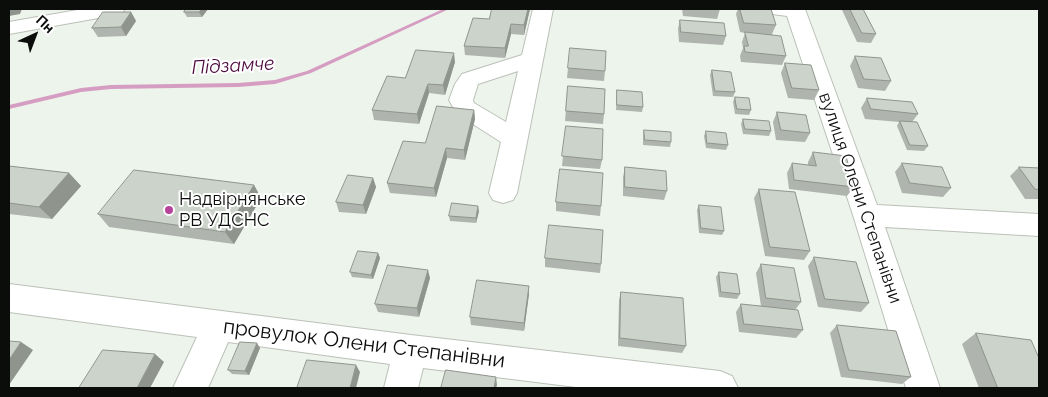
<!DOCTYPE html>
<meta charset="utf-8">
<style>
body{margin:0}
#map{position:relative;width:1048px;height:397px;overflow:hidden;background:#edf4eb;font-family:Raleway,sans-serif}
canvas{display:block}
.frame{position:absolute;inset:0;border:10px solid #0b0d0b;pointer-events:none}
.north{position:absolute;left:10px;top:10px;width:50px;height:50px;-webkit-text-stroke:4px #fff;paint-order:stroke;rotate:43deg;font-size:14px;font-weight:700;line-height:20px;text-align:center;color:#0b0d0b}
.north::after{content:'';display:block;margin:auto;width:18px;height:22px;background:#0b0d0b;clip-path:polygon(50% 0,100% 100%,50% 72%,0 100%)}
</style>
<div id="map">
<canvas width="1048" height="397"></canvas>
<div class="frame"></div>
<div class="north">Пн</div>
</div>
<script>
const ctx = document.querySelector('canvas').getContext('2d');
ctx.lineJoin = 'round';
function fill(path, color) { ctx.fillStyle = color; ctx.fill(path, 'evenodd'); }
function strokePath(path, color, width, dash) { ctx.strokeStyle = color; ctx.lineWidth = width; ctx.lineCap = dash ? 'butt' : 'round'; ctx.setLineDash(dash || []); ctx.stroke(path); }
function drawText(font, color, halo, rows, align = 'center') {
  ctx.font = font + ' Raleway,sans-serif'; ctx.lineWidth = 4; ctx.setLineDash([]); ctx.textBaseline = 'middle'; ctx.strokeStyle = halo; ctx.fillStyle = color; for (const [text, x, y, turn = 0] of rows) {
    ctx.save(); ctx.translate(x, y); ctx.rotate((+turn || 0) * Math.PI / 180); ctx.textAlign = isNaN(turn) ? turn : align; if (halo) ctx.strokeText(text, 0, 0); ctx.fillText(text, 0, 0); ctx.restore();
  }
}
const stream = new Path2D(`
 M443,9H449L311,73L275,84L238,87L111,89L81,92L9,109V105L81,88L111,85L238,83L275,80L307,71Z`);
const minor = new Path2D(`
 M83,9H125L122,13L115,15L9,34V22Z
 M533,9H553L517,193L513,200L503,203L493,200L489,193L501,142L457,114L449,100L455,84L462,74L522,55ZM518,71L506,122L474,103L473,100L478,84Z
 M762,9H805L877,205L1039,214V236L885,227L940,388H906L853,215L787,16L765,13Z
 M9,284L411,335L720,371L732,376L738,388H584L423,368L418,388H384L390,364L228,342L208,388H173L197,337L9,312Z`);
const wall = new Path2D(`
 M186,9H208L202,17H187L184,12Z
 M492,9H530L524,35L511,34L505,58L465,55L464,46L489,19Z
 M682,9H720L717,19L683,16Z
 M738,9H771L776,25L772,34L786,56L782,65L741,62L740,56L743,48L742,42L745,33L740,32L736,14Z
 M824,9H863L876,34L871,43L857,42L842,10Z
 M131,12L136,21L126,36L98,37L92,28Z
 M680,20L726,36L723,45L679,42L678,29Z
 M855,56L891,81L885,91L858,88L850,66Z
 M455,62L445,95L429,93L419,124L374,120L372,110L405,78Z
 M785,63L819,90L814,100L788,98L781,73Z
 M568,68L605,71L604,81L567,78Z
 M712,70L735,92L733,97L713,96L710,75Z
 M568,86L604,114L603,124L565,121Z
 M617,90L643,107L642,112L616,110Z
 M735,97L751,110L749,115L735,114L733,102Z
 M867,98L918,114L912,122L928,146L924,151L907,150L897,126L899,122L865,119L861,108Z
 M474,110L475,119L465,160L447,158L436,197L390,193L387,183L425,143Z
 M777,112L810,133L805,142L776,140L773,122Z
 M743,119L771,131L769,136L743,134L741,124Z
 M566,126L602,160L600,169L562,166Z
 M644,130L671,142L670,147L643,145V135Z
 M706,131L728,145L726,150L706,148L704,136Z
 M813,152L854,187L847,196L789,189L787,173L792,163L808,166V162Z
 M902,163L951,188L943,197L902,193L895,172Z
 M9,166L69,173L81,186L52,219L9,214Z
 M625,167L667,191L664,200L623,196V177Z
 M1019,167L1039,168V199H1025L1010,176Z
 M373,178L376,187L366,214L339,212L336,202Z
 M254,185L261,198L234,244L109,227L98,214Z
 M759,189L810,251L804,260L765,256L754,198Z
 M556,202L601,206L600,216L556,211Z
 M699,205L724,231L722,235L699,233L697,210Z
 M479,211L476,223L450,221L449,216Z
 M378,253L380,258L373,279L352,277L350,272Z
 M814,257L869,303L861,312L818,307L808,266Z
 M545,258L601,264L600,273L545,267Z
 M761,264L801,302L795,310L803,330L796,338L739,332L736,312L741,304L761,306L756,273Z
 M719,272L740,294L737,299L719,297L716,277Z
 M430,278L419,317L378,312L375,304Z
 M621,292L686,346L682,353L618,346L619,300Z
 M529,294L524,331L471,325L470,317Z
 M837,325L911,377L902,384L841,377L830,333Z
 M976,333L1039,388H979L962,344Z
 M260,348L249,375L232,374L228,370Z`);
const shadedWall = new Path2D(`
 M9,9H22L20,14L9,16Z
 M202,9H208L202,17L199,12Z
 M528,9H530L524,35V25Z
 M131,12L136,21L126,36L121,27Z
 M511,24V34L505,58V48Z
 M454,53L455,62L445,95L443,85Z
 M428,84L429,93L419,124L417,114Z
 M474,110L475,119L465,160L464,150Z
 M446,148L447,158L436,197L434,188Z
 M69,173L81,186L52,219L39,207Z
 M373,178L376,187L366,214L363,205Z
 M254,185L261,198L234,244L225,232Z
 M478,206L479,211L476,223V218Z
 M378,253L380,258L373,279L371,275Z
 M428,270L430,278L419,317L417,308Z
 M529,286V294L524,331V323Z
 M21,342L33,350L9,385V360Z
 M257,343L260,348L249,375L245,371Z
 M155,354L164,362L150,388H137Z
 M356,365L360,372L356,388H350Z
 M496,377L497,385L496,388H494Z`);
const building = new Path2D(`
 M186,9H202L199,12H184Z
 M492,9H528L524,25L511,24L505,48L464,46L473,18L489,19Z
 M740,9H771L776,25L744,23Z
 M850,9H863L876,34L862,33Z
 M103,12H131L121,27L92,28Z
 M680,20L724,23L726,36L681,32Z
 M745,32L781,36L786,56L745,52L744,46H748Z
 M570,48L606,51L605,71L568,68Z
 M416,50L454,53L443,85L428,84L417,114L372,110L387,76L405,78Z
 M855,56L881,58L891,81L864,79Z
 M785,63L811,65L819,90L792,88Z
 M712,70L731,72L735,92L715,91Z
 M568,86L605,89L604,114L566,111Z
 M617,90L642,92L643,107L617,105Z
 M735,97L749,98L751,110L737,109Z
 M867,98L912,102L918,114L871,109Z
 M437,106L474,110L464,150L446,148L434,188L387,183L403,141L425,143Z
 M777,112L806,115L810,133L781,130Z
 M743,119L769,121L771,131L745,129Z
 M900,121L917,122L928,146L910,145Z
 M566,126L603,129L602,160L562,156Z
 M644,130L671,132V142L645,140Z
 M706,131L726,133L728,145L707,143Z
 M813,152L846,156L854,187L794,180L792,163L816,166Z
 M902,163L942,167L951,188L910,183Z
 M9,166L69,173L39,207L9,203Z
 M625,167L666,171L667,191L625,187Z
 M1019,167L1039,168V190L1035,189Z
 M560,169L603,173L601,206L556,202Z
 M134,170L254,185L225,232L98,214Z
 M348,175L373,178L363,205L336,202Z
 M759,189L795,192L810,251L770,247Z
 M452,203L478,206L476,218L449,216Z
 M699,205L721,207L724,231L701,228Z
 M549,225L603,230L601,264L545,258Z
 M358,251L378,253L371,275L350,272Z
 M814,257L856,262L869,303L825,299Z
 M761,264L794,268L801,302L766,298Z
 M388,265L428,270L417,308L375,304Z
 M719,272L737,274L740,294L721,292Z
 M477,280L529,286L524,323L470,317Z
 M621,292L683,298L686,346L620,338Z
 M741,304L798,310L803,330L744,324Z
 M837,325L896,331L911,377L849,370Z
 M976,333L1031,340L1039,358V388H998Z
 M9,341L21,342L9,360Z
 M240,342L257,343L245,371L228,370Z
 M103,350L155,354L137,388H79Z
 M307,360L356,365L350,388H297Z
 M446,370L496,377L494,388H441Z`);
const markers = [
 [169,210,5,"#b7429a"]
];
const streetNames = [
 ["вулиця Олени Степанівни",860,198,71]
];
const poiNames = [
 ["Надвірнянське",179,200],
 ["РВ УДСНС",179,221]
];
const waterNames = [
 ["Підзамче",233,66,-3]
];
const nearStreetnames = [
 ["провулок Олени Степанівни",364,344,7]
];
fill(stream, '#d69dc3');
strokePath(minor, '#bbc1b8', 2);
fill(minor, '#fff');
fill(wall, '#afb5ae');
fill(shadedWall, '#8f948d');
fill(building, '#ccd3ca');
strokePath(building, '#8f948d', 1);
for (const [x, y, r, color] of markers) { const dot = new Path2D(); dot.arc(x, y, r, 0, 2 * Math.PI); ctx.fillStyle = color; ctx.fill(dot); strokePath(dot, '#fff', 2); }
drawText('18px', '#0b0d0b', '#fff', streetNames);
drawText('18px', '#0b0d0b', '#fff', poiNames, 'left');
drawText('italic 19px', '#4e0b3f', '#fff', waterNames);
drawText('21px', '#0b0d0b', '#fff', nearStreetnames);
</script>
